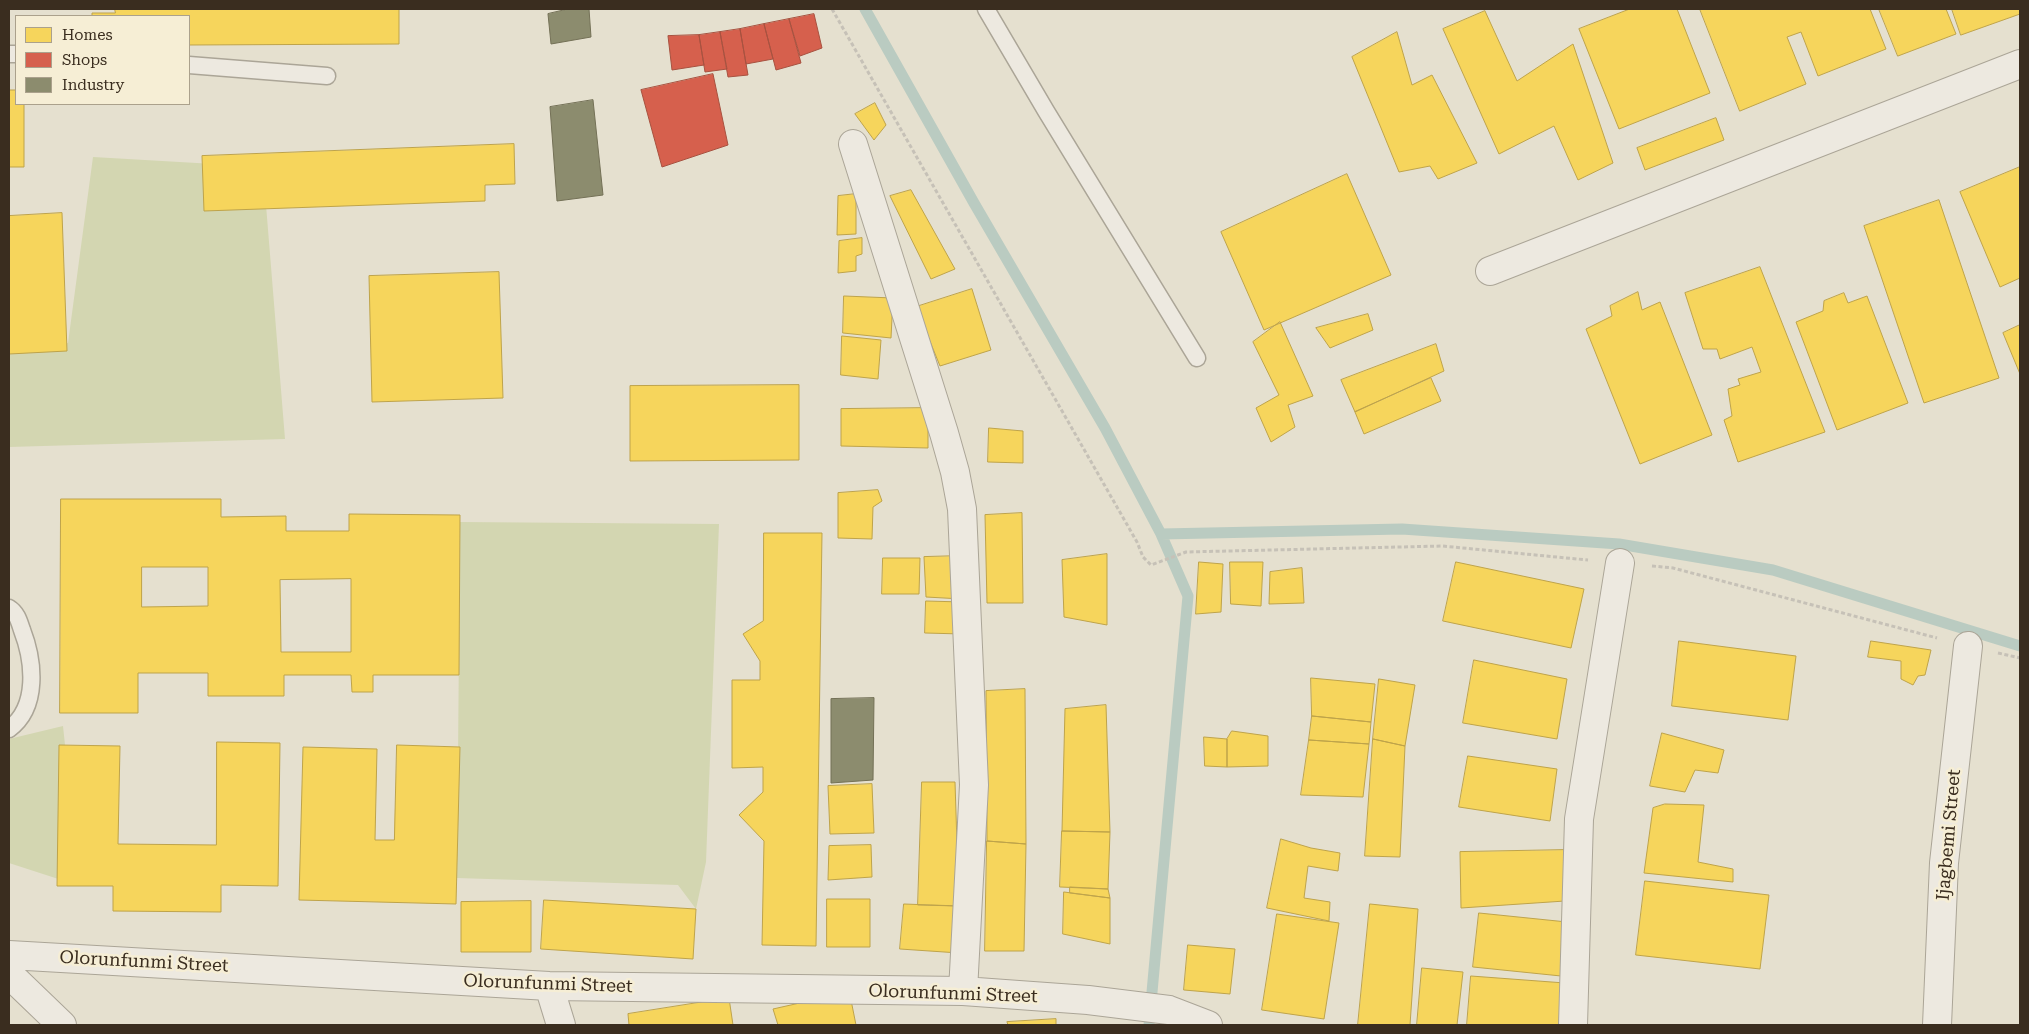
<!DOCTYPE html>
<style>
body{margin:0}
#map{position:relative;width:2029px;height:1034px;overflow:hidden;background:#e5e0cf;font-family:"Roboto Serif",serif}
canvas{display:block}
.frame{position:absolute;inset:0;border:10px solid #3a2d1f;pointer-events:none}
.legend{position:absolute;left:15px;top:15px;width:175px;height:90px;box-sizing:border-box;background:#f6eed5;border:1px solid #aba18c;margin:0;padding:6px 9px;list-style:none;font-size:15px;color:#3a2d1f}
.legend li{display:flex;align-items:center;gap:10px;height:25px}
.legend b{width:25px;border:1px solid #aba18c}
</style>
<div id="map">
<canvas width="2029" height="1034"></canvas>
<div class="frame"></div>
<ul class="legend">
<li><b style="height:14px;background:#f6d55c"></b>Homes</li>
<li><b style="height:14px;background:#d6604d"></b>Shops</li>
<li><b style="height:14px;background:#8c8c6e"></b>Industry</li>
</ul>
</div>
<script>
const ctx = document.querySelector('canvas').getContext('2d');
ctx.lineJoin = 'round';
function fill(path, color) { ctx.fillStyle = color; ctx.fill(path, 'evenodd'); }
function strokePath(path, color, width, dash) { ctx.strokeStyle = color; ctx.lineWidth = width; ctx.lineCap = dash ? 'butt' : 'round'; ctx.setLineDash(dash || []); ctx.stroke(path); }
function drawText(font, color, halo, rows, align = 'center') {
  ctx.font = font + ' "Roboto Serif",serif'; ctx.lineWidth = 5; ctx.setLineDash([]); ctx.textBaseline = 'middle'; ctx.strokeStyle = halo; ctx.fillStyle = color; for (const [text, x, y, turn = 0] of rows) {
    ctx.save(); ctx.translate(x, y); ctx.rotate((+turn || 0) * Math.PI / 180); ctx.textAlign = isNaN(turn) ? turn : align; if (halo) ctx.strokeText(text, 0, 0); ctx.fillText(text, 0, 0); ctx.restore();
  }
}
const green = new Path2D(`
 M93,157L214,164L266,205L285,439L9,447V346L68,343Z
 M460,522L719,524L706,862L696,909L678,885L457,878Z
 M63,726L80,886L9,863V739Z`);
const homes = new Path2D(`
 M115,9H399V44L189,45V16H92V13H115Z
 M1630,9H1677L1710,93L1619,129L1579,29Z
 M1700,9H1870L1886,49L1818,76L1801,32L1787,37L1806,84L1740,111Z
 M1879,9H1946L1956,34L1898,56Z
 M1952,9H2020V14L1961,35Z
 M1485,11L1517,81L1573,44L1613,163L1578,180L1554,126L1499,154L1443,29Z
 M1397,32L1412,85L1432,75L1477,163L1438,179L1430,166L1399,172L1352,57Z
 M9,90H16V104H24V167H9Z
 M875,103L886,125L874,140L855,114Z
 M1716,118L1724,140L1645,170L1637,148Z
 M514,144L515,184L485,185V201L204,211L202,156Z
 M2020,167V278L2000,287L1960,192Z
 M1347,174L1391,275L1264,330L1221,232Z
 M911,190L955,269L931,279L890,196Z
 M856,194V234L837,235L838,196Z
 M1939,200L1999,378L1924,403L1864,226Z
 M62,213L67,351L9,354V216Z
 M862,238V254L856,256V271L838,273L839,241Z
 M1760,267L1825,432L1738,462L1724,420L1732,416L1728,389L1740,385L1738,379L1761,372L1752,347L1720,359L1717,349H1703L1685,293Z
 M499,272L503,398L372,402L369,276Z
 M972,289L991,350L940,366L916,307Z
 M1638,292L1642,310L1660,302L1712,435L1640,464L1586,329L1612,316L1610,306Z
 M1844,293L1848,303L1867,296L1908,403L1837,430L1796,322L1823,311L1824,301Z
 M844,296L893,298L891,338L843,333Z
 M1368,314L1373,330L1330,348L1316,328Z
 M1280,322L1313,396L1288,405L1295,427L1271,442L1256,408L1279,395L1253,342Z
 M2020,325V374L2003,333Z
 M842,336L881,340L878,379L841,375Z
 M1436,344L1444,371L1355,412L1341,380Z
 M1431,378L1441,401L1364,434L1355,412Z
 M799,385V460L630,461V386Z
 M928,408V448L841,446V409Z
 M989,428L1023,431V463L988,462Z
 M878,490L882,501L873,507L872,539L838,538V493Z
 M61,499H221V517L286,516V531H349V514L460,515L459,675H373V692H352L351,675H284V696H208V673H138V713H60ZM142,567H208V606L142,607ZM351,579V652H281L280,580Z
 M1022,513L1023,603H987L985,515Z
 M764,533H822L816,946L762,945L764,841L739,815L763,792V767L732,768V680H760V661L743,634L763,621Z
 M1107,554V625L1064,617L1062,560Z
 M959,556L962,599L926,597L924,557Z
 M883,558H920L919,594H882Z
 M1199,562L1223,564L1221,612L1196,614Z
 M1230,562H1263L1261,606L1231,604Z
 M1456,562L1584,589L1571,648L1443,621Z
 M1302,568L1304,603L1269,604L1270,572Z
 M926,601L963,602L962,634L925,633Z
 M1679,641L1796,656L1788,720L1672,706Z
 M1871,641L1931,650L1925,675L1918,676L1913,685L1901,679V661L1868,657Z
 M1474,660L1567,679L1557,739L1463,723Z
 M1311,678L1375,684L1371,722L1312,716Z
 M1379,679L1415,685L1405,746L1373,739Z
 M1025,689L1026,844L987,841L986,691Z
 M1106,705L1110,832L1062,831L1065,709Z
 M1312,716L1371,722L1369,744L1309,740Z
 M1232,731L1268,736V766L1227,767V739Z
 M1662,733L1724,750L1718,773L1695,770L1685,792L1650,786Z
 M1204,737L1227,739V767L1205,766Z
 M1373,739L1405,746L1400,857L1365,856Z
 M1309,740L1369,744L1363,797L1301,795Z
 M217,742L280,743L278,886L221,885V912L113,911V886H57L59,745L120,746L118,844L216,845Z
 M397,745L460,747L456,904L299,900L303,747L377,749L375,840H394Z
 M1468,756L1557,769L1550,821L1459,807Z
 M922,782H955L959,906L918,905Z
 M872,784L874,833L830,834L828,786Z
 M1665,804L1704,805L1698,862L1733,869V882L1644,873L1653,808Z
 M1062,831L1110,832L1108,889L1060,887Z
 M1281,839L1311,848L1340,853L1338,871L1308,866L1304,898L1330,902L1329,921L1267,908Z
 M987,841L1026,844L1024,951H985Z
 M871,845L872,877L828,880L829,846Z
 M1565,850V901L1461,908L1460,852Z
 M1645,881L1769,895L1760,969L1636,955Z
 M1070,887L1108,889L1110,898L1070,893Z
 M1064,892L1110,898V944L1063,934Z
 M827,899H870V947H827Z
 M544,900L696,909L693,959L541,949Z
 M531,901V952H461V902Z
 M904,904L959,906V953L900,949Z
 M1370,904L1418,909L1410,1025H1358Z
 M1479,913L1567,922L1561,976L1473,967Z
 M1277,914L1339,923L1324,1019L1262,1010Z
 M1188,945L1235,949L1230,994L1184,990Z
 M1422,968L1463,972L1457,1025H1417Z
 M1471,976L1565,983L1561,1025H1467Z
 M850,995L856,1025H778L773,1009L813,1000Z
 M729,998L733,1025H629L628,1014Z
 M1056,1019V1025H1008L1007,1022Z`);
const shops = new Path2D(`
 M814,14L822,48L800,56L789,19Z
 M789,19L801,63L776,70L764,24Z
 M764,24L773,59L746,64L740,29Z
 M740,29L748,75L728,77L720,32Z
 M720,32L727,69L705,72L699,35Z
 M699,35L704,65L672,70L668,36Z
 M713,74L728,145L662,167L641,90Z`);
const industry = new Path2D(`
 M568,9H589L591,37L551,44L548,14Z
 M593,100L603,195L557,201L550,107Z
 M874,698L873,780L831,783V699Z`);
const stream = new Path2D(`
 M865,9L974,203L1105,428L1161,534L1402,529L1619,544L1773,570L2020,646
 M1149,1025L1188,596L1161,534`);
const path = new Path2D(`
 M832,9L1137,542L1143,557L1151,565L1186,552L1442,546L1588,560
 M1652,566L1673,568L1937,638
 M1998,653L2020,658`);
const service = new Path2D(`
 M986,9L1046,111L1197,358
 M9,54H16
 M189,65L327,76
 M9,608C17,613 19,621 22,630C34,661 39,707 9,729`);
const minor = new Path2D(`
 M853,144L944,433L955,472L962,509L974,785L963,991
 M1490,271L2020,64
 M9,955L549,986L963,991L1088,1000L1169,1010L1208,1025
 M9,974L62,1025
 M549,986L561,1025
 M1573,1025L1579,819L1620,563
 M1937,1025L1944,863L1968,646`);
const streetNames = [
 ["Ijagbemi Street",1949,835,-85],
 ["Olorunfunmi Street",144,962,3],
 ["Olorunfunmi Street",548,984,2],
 ["Olorunfunmi Street",953,994,2]
];
fill(green, '#d3d6b1');
fill(homes, '#f6d55c');
strokePath(homes, '#bea34a', 1);
fill(shops, '#d6604d');
strokePath(shops, '#a7513f', 1);
fill(industry, '#8c8c6e');
strokePath(industry, '#737056', 1);
strokePath(stream, '#bacbc1', 11);
strokePath(service, '#aba597', 19);
strokePath(minor, '#aba597', 30);
strokePath(path, '#c6c1b7', 3, [4, 2.5]);
strokePath(service, '#ede9e0', 16);
strokePath(minor, '#ede9e0', 28);
drawText('18px', '#3a2d1f', '#f6eed5', streetNames);
</script>
